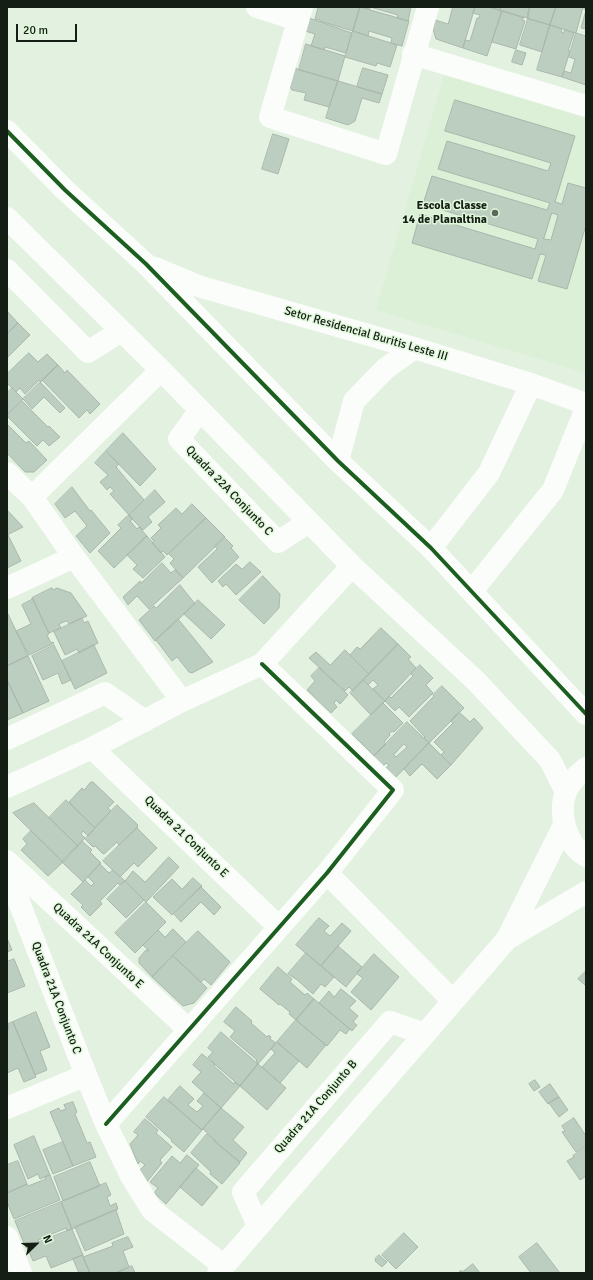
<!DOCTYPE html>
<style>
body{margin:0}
#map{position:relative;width:593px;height:1280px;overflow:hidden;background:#e3f1e0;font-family:Signika,sans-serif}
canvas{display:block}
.frame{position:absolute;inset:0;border:8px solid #151e14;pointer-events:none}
.north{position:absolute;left:16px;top:1224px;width:40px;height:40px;-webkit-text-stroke:3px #dff7da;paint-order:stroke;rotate:67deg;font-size:11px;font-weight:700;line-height:16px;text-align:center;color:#151e14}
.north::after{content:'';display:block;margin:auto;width:14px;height:18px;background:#151e14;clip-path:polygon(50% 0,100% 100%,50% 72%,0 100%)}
.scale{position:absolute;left:16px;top:24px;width:61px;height:18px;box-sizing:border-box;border:2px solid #151e14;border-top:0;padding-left:5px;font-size:12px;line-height:14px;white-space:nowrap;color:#151e14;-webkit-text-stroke:3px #dff7da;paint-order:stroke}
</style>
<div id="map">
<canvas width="593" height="1280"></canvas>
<div class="frame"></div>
<div class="north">N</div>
<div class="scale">20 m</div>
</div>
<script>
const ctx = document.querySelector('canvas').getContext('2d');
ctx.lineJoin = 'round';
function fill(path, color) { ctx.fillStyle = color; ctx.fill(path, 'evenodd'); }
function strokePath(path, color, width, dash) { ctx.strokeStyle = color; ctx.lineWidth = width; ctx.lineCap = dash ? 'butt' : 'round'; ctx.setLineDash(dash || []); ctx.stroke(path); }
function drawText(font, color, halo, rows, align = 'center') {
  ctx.font = font + ' Signika,sans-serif'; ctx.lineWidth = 3; ctx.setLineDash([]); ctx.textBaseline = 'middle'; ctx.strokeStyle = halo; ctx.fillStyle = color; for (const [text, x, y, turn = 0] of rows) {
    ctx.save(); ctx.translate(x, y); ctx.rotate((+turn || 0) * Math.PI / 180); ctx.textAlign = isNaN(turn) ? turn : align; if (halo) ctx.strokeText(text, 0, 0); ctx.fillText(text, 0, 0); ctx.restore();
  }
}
const built = new Path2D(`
 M445,72L586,117V373L376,310Z`);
const building = new Path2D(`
 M316,7H360L353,31L320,21V20L315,19L318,8Z
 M360,7L409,21L402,46L391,43L392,38L369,31L368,36L353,31Z
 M361,7H411L408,21L397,18L398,15L370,7V9Z
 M453,7H475L463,48L436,39L433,29L435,20L448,24Z
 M475,7H489L502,11L487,56L463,48L465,40L470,41L477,18H479L480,15L473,13Z
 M489,7H501L500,10Z
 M501,7H530L527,18L500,10Z
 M530,7H556L550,25L527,18V17L528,18L529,14H528Z
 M556,7H583L576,33L550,25Z
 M585,7H586V29L581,28L586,10L584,9Z
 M502,11L524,18L522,20L525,21L516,49L492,42Z
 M309,18L352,33L346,53L325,47L324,50L311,46L315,34L305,31Z
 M528,19L550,25L542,52L520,45Z
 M550,25L562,29L561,32L563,33L565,30L574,33L568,51H570L562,77L537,70Z
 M353,31L397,45L390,67L377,63L376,66L345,57Z
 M576,33L586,36V85L562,77L564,71L571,73L575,59L569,57Z
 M306,44L345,56L338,81L299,70Z
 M516,50L526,53L522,65L512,62Z
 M294,68L338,81L329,107L304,100L306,93L292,90L289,84Z
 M363,68L388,75L382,94L357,87Z
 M338,81L382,94L379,103L362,98L355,121L348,125L326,118Z
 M455,100L575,136L555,202L562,204L568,183L586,188V225L567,289L538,281L546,255L540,254L532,279L412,243L420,214L535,249L538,239L423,204L432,176L547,210L550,203L438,169L447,141L548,171L551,163L445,131ZM552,213L558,215L551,240L544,239Z
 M273,134L289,139L278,174L262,169Z
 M7,311L18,323L7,334Z
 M18,323L30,335L7,358V334Z
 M29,353L38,362L47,354L58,365L41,382L39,380L25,394L20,388L16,392L7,383V374Z
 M58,365L65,373L67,370L100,404L90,414L87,410L79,418L42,380Z
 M40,382L65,408L60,413L44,397L32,409L23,399Z
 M12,388L23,399L7,415V393Z
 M22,401L48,427L49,426L60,437L49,446L43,440L37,446L7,416Z
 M7,424L26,443L29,441L47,460L34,472H25L7,453Z
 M123,433L156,469L140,486L106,451Z
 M106,451L119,464L116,467L144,500L129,515L110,494L114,491L110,487L107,490L100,482L108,475L95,463Z
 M72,487L90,511L91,510L110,533L90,553L76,536L87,526L75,511L65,518L55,504Z
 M155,490L165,502L148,517L152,522L143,530L129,516Z
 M192,504L206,518L167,555L163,551L161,553L152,543L154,541L151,538L161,528L158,525L176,508L182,514Z
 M7,510L23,527L7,535Z
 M129,515L133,519L130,521L137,529L139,527L147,536L114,568L98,551L121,528L118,525Z
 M206,518L225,537L183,578L170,563L174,559L169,554Z
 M8,535L21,561L7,568V536Z
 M147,536L165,557L143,578L133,569L137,565L127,555Z
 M224,537L233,546L231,548L239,557L212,583L198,567L217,549L215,546Z
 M250,562L261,572L236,595L226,584L223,587L218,581L236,564L242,569Z
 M162,563L171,573L175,570L183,578L149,609L137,596L128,605L123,597L140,581L141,583Z
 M263,576L280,594L279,608L264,624L239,600Z
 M180,585L195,604L155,641L139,620L154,606L156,608Z
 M52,588L53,590L57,588L71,593L87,616L69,624L67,621H66L59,624L61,628L49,633L32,598Z
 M33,599L49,634L47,635L51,643L53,642L54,643L29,655L16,631L31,624L22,605Z
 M198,600L225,625L211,639L184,614Z
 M7,612L28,656L7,666V643L8,642L7,640Z
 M82,618L84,623L88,621L98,643L79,653L77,649L65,655L54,632Z
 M178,619L213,662L192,673L189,672L177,657L172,661L156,640Z
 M381,628L398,644L369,674L350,655L357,647L360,649Z
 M398,644L411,657L408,659L416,668L385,701L373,689L378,685L373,680L368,685L363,680Z
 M54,645L71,680L62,684L58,673L43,680L32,656Z
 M94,645L107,673L75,689L62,661Z
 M345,650L369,674L353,691L349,687L345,691L309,658L316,652L330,665Z
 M28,656L49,701L23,713L7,680V666Z
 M420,665L433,678L426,685L433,693L409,717L399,707L395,711L385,701L389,696L391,698L413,676L411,674Z
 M319,668L348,695L340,704L336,700L334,703L337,707L331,713L307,690L315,681L311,676Z
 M7,680L23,713L7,720Z
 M363,680L385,701L371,715L350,693Z
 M442,686L464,708L429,743L424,738L425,737L410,721L434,696L433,695Z
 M383,703L403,723L394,732L392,731L389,734L390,735L384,742L386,744L374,756L352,734Z
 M459,712L470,722L474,718L483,728L451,765L441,755L444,752L434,742L453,723L451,721Z
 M407,722L429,743L395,778L385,769L389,765L386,763L382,767L373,757ZM404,744L407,747L396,757L394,755Z
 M429,743L451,765L437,779L422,764L410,776L404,769Z
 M91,782H93L114,802L108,808L111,811L95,828L69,802L82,788L84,790Z
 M66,800L95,828L88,836L83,831L81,834L85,838L78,846L49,818Z
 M34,803L78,846L63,862L13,813Z
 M117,805L138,825L137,826L138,827L119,845L117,842L104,854L102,853L95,846L93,847L85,839Z
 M137,828L157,848L138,867L134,863L120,877L103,861Z
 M31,831L63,862L48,876L21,850L27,844L23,839Z
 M82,841L92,850L90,852L101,863L83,882L62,862Z
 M169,857L179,867L146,902L125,881L133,871L145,882Z
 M100,864L109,873L113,870L125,881L120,885L118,883L100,901L102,904L90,916L81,907L83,905L71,894L85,880L91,886L94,883L88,877Z
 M193,878L202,886L172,915L153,897L172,879L182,889Z
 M125,881L144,900L126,918L107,899Z
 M201,887L221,907L214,915L201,902L181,922L174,914Z
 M146,902L166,922L135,953L115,933Z
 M319,918L329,926L324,931L330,936L342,923L351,931L321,966L296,945Z
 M173,929L186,942L152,977L139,963V958L146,950L149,951L143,945L158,930L165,937Z
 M198,931L230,962L211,985L204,979L201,982L173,956Z
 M7,938L12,950L7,952Z
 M338,946L362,967L357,972H358L346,987L321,966Z
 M306,953L334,977L325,987L321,984L313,994L296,979L288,974Z
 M374,954L399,977L371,1010L351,992L363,978L357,974Z
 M173,956L207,988L194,1003L183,1006L152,977Z
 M14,959L25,986L7,993V962Z
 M278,967L292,979L290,982L305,995L307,993L314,999L296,1020L289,1014L290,1012L280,1004L279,1005L260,989Z
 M586,971V984L585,985L578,979Z
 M341,989L356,1001L349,1008L358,1016L353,1022L357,1025L352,1031L319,1003L329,991L334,997Z
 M314,999L350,1029L346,1034L340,1030L327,1046L296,1020Z
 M236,1007L252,1021L251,1023L267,1037L269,1035L271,1037L270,1039L276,1043L258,1064L256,1061L257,1060L230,1037L235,1031L224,1022Z
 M36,1012L50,1047L40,1051L47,1070L35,1075L13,1022Z
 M296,1020L326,1045L307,1068L277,1042Z
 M13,1022L36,1077L24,1082L18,1068L7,1073V1030L9,1029L8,1024Z
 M221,1032L258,1064L240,1086L212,1062L213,1061L208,1057L213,1052L208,1048Z
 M277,1042L299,1061L280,1083L262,1067L275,1053L271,1049Z
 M202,1054L215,1064L214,1066L234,1084L235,1082L240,1086L221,1108L192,1082L201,1072L193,1065Z
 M258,1064L286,1088L267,1110L240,1086Z
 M535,1080L540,1087L534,1091L529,1084Z
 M550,1084L559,1097L548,1104L539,1092Z
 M180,1086L194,1099L188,1105L197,1112L203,1106L197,1101L204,1093L221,1108L202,1130L168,1100Z
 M164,1097L202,1130L184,1152L171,1141L172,1140L146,1117Z
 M559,1097L568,1110L559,1117L549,1103Z
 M73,1102L77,1112L75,1114L87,1143L90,1142L96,1157L73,1166L50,1112L59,1108L60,1111L66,1109L64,1105Z
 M221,1108L244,1127L233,1140L247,1153L240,1162L214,1141L215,1140L203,1129Z
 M574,1118L586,1136V1145L576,1152L562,1132L565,1131L562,1126Z
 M145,1119L158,1130L156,1133L172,1147L160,1160L162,1163L146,1183L140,1170L145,1165L140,1161L138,1164L130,1144L138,1135L134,1132Z
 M207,1134L240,1163L222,1184L210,1174L211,1172L191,1153Z
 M34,1136L50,1175L40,1179L38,1174L28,1179L14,1145Z
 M63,1142L73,1166L53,1174L43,1150Z
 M586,1147V1176L580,1180L567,1161L574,1157L573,1156Z
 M187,1155L199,1165L166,1204L154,1193L158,1188L150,1182L172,1156L180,1163Z
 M18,1161L27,1184L7,1193V1165Z
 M90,1162L100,1186L63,1201L54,1177Z
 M196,1168L218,1187L202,1206L180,1187Z
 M50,1175L60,1200L14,1219L7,1202V1193L27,1184L28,1186L46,1179L45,1177Z
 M106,1183L111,1195L107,1197L110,1206L116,1203L118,1209L72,1229L61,1202Z
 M61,1202L72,1229L67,1231L66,1228L38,1240L39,1242L26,1248L15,1221Z
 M116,1210L124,1234L85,1251L75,1227Z
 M72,1229L83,1255L51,1268L46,1256L33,1261L27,1247Z
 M404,1233L418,1247L396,1269L382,1255Z
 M128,1237L133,1247L123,1251L129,1267L116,1273H90L83,1257L113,1246L112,1243Z
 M537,1243L560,1273H531L519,1257Z
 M83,1255V1257L90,1273H79L73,1259Z
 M379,1255L387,1262L382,1267L375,1261L376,1260L375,1259Z
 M473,1264L480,1273H459V1272L461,1270L462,1272Z
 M132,1266L135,1273H116L129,1267Z`);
const minor = new Path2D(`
 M257,7L298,20
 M302,7L270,117L386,154L428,7
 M413,54L586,106
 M7,131L65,190L146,264L338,461L431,548L586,714
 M7,218L161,370L352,566L476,681L550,760L566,792
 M155,268L198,286L414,348L531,384L586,404
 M7,270L88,352L121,331
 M200,410L179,439L278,542L309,522
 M338,461L354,401L385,369L414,348
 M7,473L32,497L74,557L182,701
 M32,497L161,370
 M431,548L489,473L531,384
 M7,588L74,557
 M472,591L553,490L586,408
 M7,739L105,693L145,721
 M92,748L279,927
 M586,768C578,774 570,782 566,792C558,813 566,845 586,856
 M7,787L92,748L182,701L262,664L352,566
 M7,861L189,1030
 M7,871L86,1075L106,1124L131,1176L152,1210L224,1266
 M327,873L453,1001
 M507,939L586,892
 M7,1108L86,1075
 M106,1124L327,873L393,790L262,664
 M258,1226L243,1192L390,1022L425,1034
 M7,1237L21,1273
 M218,1273L507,939L564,825`);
const cycleway = new Path2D(`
 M7,131L65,190L146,264L338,461L431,548L586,714
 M106,1124L327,873L393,790L262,664`);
const markers = [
 [495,213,4,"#5d685b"]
];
const poiNames = [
 ["Escola Classe",487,206],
 ["14 de Planaltina",487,220]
];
const streetNames = [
 ["Setor Residencial Buritis Leste III",366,334,16],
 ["Quadra 22A Conjunto C",229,491,46],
 ["Quadra 21 Conjunto E",186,837,44],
 ["Quadra 21A Conjunto E",98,946,43],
 ["Quadra 21A Conjunto C",56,998,69],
 ["Quadra 21A Conjunto B",316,1107,-49]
];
fill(built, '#dbf0d6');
fill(building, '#bccec0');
strokePath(building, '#aab7ac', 1);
strokePath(minor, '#fbfdfa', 22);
strokePath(cycleway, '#1b5e20', 4);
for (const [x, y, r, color] of markers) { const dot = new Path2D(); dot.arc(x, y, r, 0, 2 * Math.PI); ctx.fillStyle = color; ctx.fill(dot); strokePath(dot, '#dff7da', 1.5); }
drawText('bold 12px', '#151e14', '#dff7da', poiNames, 'right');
drawText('12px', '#151e14', '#dff7da', streetNames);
</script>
